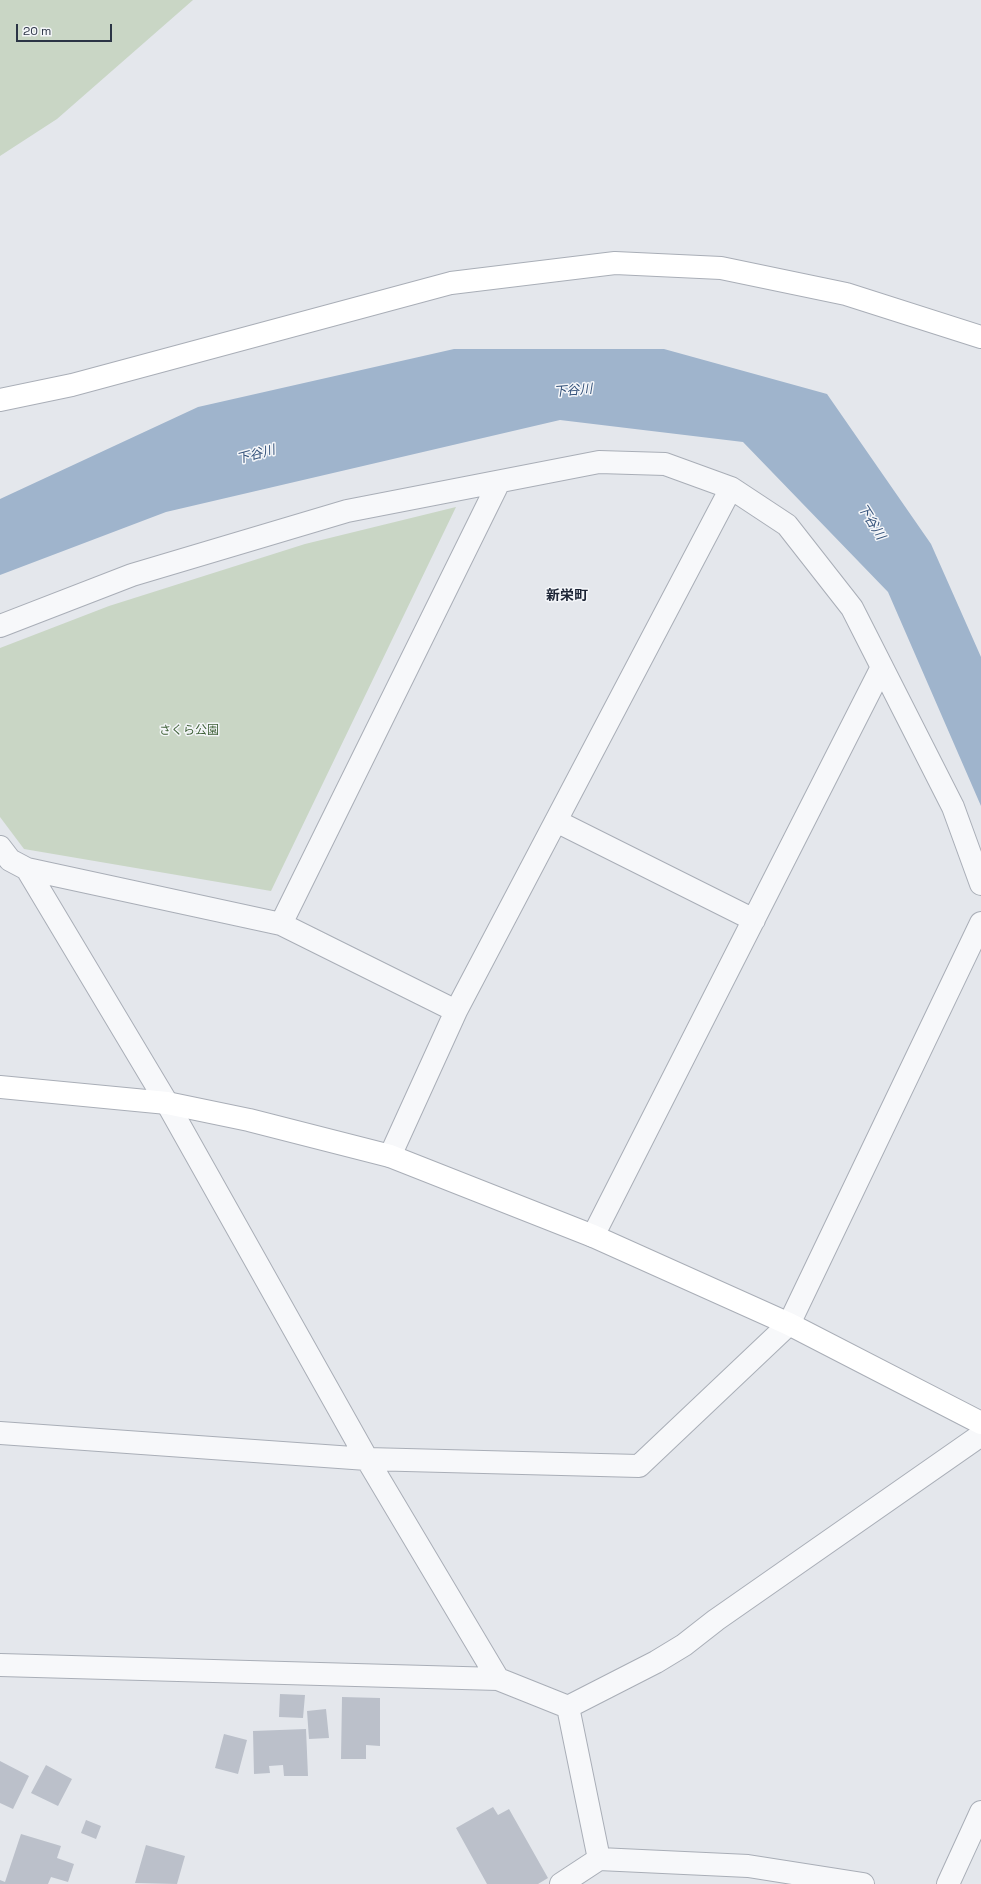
<!DOCTYPE html>
<meta charset="utf-8">
<style>
body{margin:0}
#map{position:relative;width:981px;height:1884px;overflow:hidden;background:#e4e7ec;font-family:"Space Grotesk",sans-serif}
canvas{display:block}
.scale{position:absolute;left:16px;top:24px;width:96px;height:18px;box-sizing:border-box;border:2px solid #2b3445;border-top:0;padding-left:5px;font-size:12px;line-height:14px;white-space:nowrap;color:#2b3445;-webkit-text-stroke:3px #f4f6f9;paint-order:stroke}
</style>
<div id="map">
<canvas width="981" height="1884"></canvas>
<div class="scale">20 m</div>
</div>
<script>
const ctx = document.querySelector('canvas').getContext('2d');
ctx.lineJoin = 'round';
function fill(path, color) { ctx.fillStyle = color; ctx.fill(path, 'evenodd'); }
function strokePath(path, color, width, dash) { ctx.strokeStyle = color; ctx.lineWidth = width; ctx.lineCap = dash ? 'butt' : 'round'; ctx.setLineDash(dash || []); ctx.stroke(path); }
function drawText(font, color, halo, rows, align = 'center') {
  ctx.font = font + ' "Space Grotesk","Noto Sans JP",sans-serif'; ctx.lineWidth = 3; ctx.setLineDash([]); ctx.textBaseline = 'middle'; ctx.strokeStyle = halo; ctx.fillStyle = color; for (const [text, x, y, turn = 0] of rows) {
    ctx.save(); ctx.translate(x, y); ctx.rotate((+turn || 0) * Math.PI / 180); ctx.textAlign = isNaN(turn) ? turn : align; if (halo) ctx.strokeText(text, 0, 0); ctx.fillText(text, 0, 0); ctx.restore();
  }
}
const green = new Path2D(`
 M0,0H193L57,119L0,156Z
 M456,507L271,891L24,849L0,817V648L109,606L305,544Z`);
const water = new Path2D(`
 M454,349H664L827,394L931,544L981,657V806L888,592L743,442L560,420L166,512L0,575V499L198,407Z`);
const building = new Path2D(`
 M280,1694L305,1695L303,1718L279,1717Z
 M342,1697L380,1698V1746L366,1745V1759H341Z
 M326,1709L329,1738L309,1739L307,1711Z
 M306,1729L308,1776H284L283,1765L269,1766L270,1773L254,1774L253,1731Z
 M224,1734L247,1740L238,1774L215,1768Z
 M0,1761L29,1776L13,1809L0,1803Z
 M46,1765L72,1779L58,1806L31,1793Z
 M493,1807L498,1815L509,1809L548,1878L538,1884H487L456,1828Z
 M86,1820L101,1826L96,1839L81,1833Z
 M21,1834L61,1846L57,1858L74,1864L68,1882L51,1877L48,1884H0V1880L5,1882Z
 M146,1845L185,1856L177,1884L135,1883Z`);
const street = new Path2D(`
 M0,626L132,575L347,511L599,462L665,464L731,488L787,525L852,608L953,807L981,884
 M556,821L754,920
 M0,847L10,860L27,869L281,924L456,1011
 M27,869L167,1103L367,1459L498,1679
 M281,924L499,482
 M390,1156L456,1011L731,488
 M593,1236L882,667
 M0,1433L367,1459L639,1466L789,1324L981,923
 M0,1665L498,1679L568,1707L656,1662L684,1645L716,1620L981,1435
 M568,1707L599,1859
 M561,1884L599,1859L748,1866L863,1884
 M948,1884L981,1812`);
const secondary = new Path2D(`
 M0,400L72,385L451,283L615,263L721,268L846,294L981,337
 M0,1087L167,1103L249,1120L390,1156L593,1236L789,1324L981,1423`);
const parkNames = [
 ["さくら公園",189,731]
];
const waterNames = [
 ["下谷川",573,391,-5],
 ["下谷川",256,455,-15],
 ["下谷川",871,522,58]
];
const quarterNames = [
 ["新栄町",567,596]
];
fill(green, '#c9d6c5');
fill(water, '#9fb4cc');
fill(building, '#bbc0ca');
strokePath(street, '#a9aeb7', 24);
strokePath(secondary, '#a9aeb7', 24);
strokePath(street, '#f7f8fa', 22);
strokePath(secondary, '#fff', 22);
drawText('12px', '#3f6138', '#f4f6f9', parkNames);
drawText('italic 13px', '#34527a', '#f4f6f9', waterNames);
drawText('bold 14px', '#1d2536', '#f4f6f9', quarterNames);
</script>
